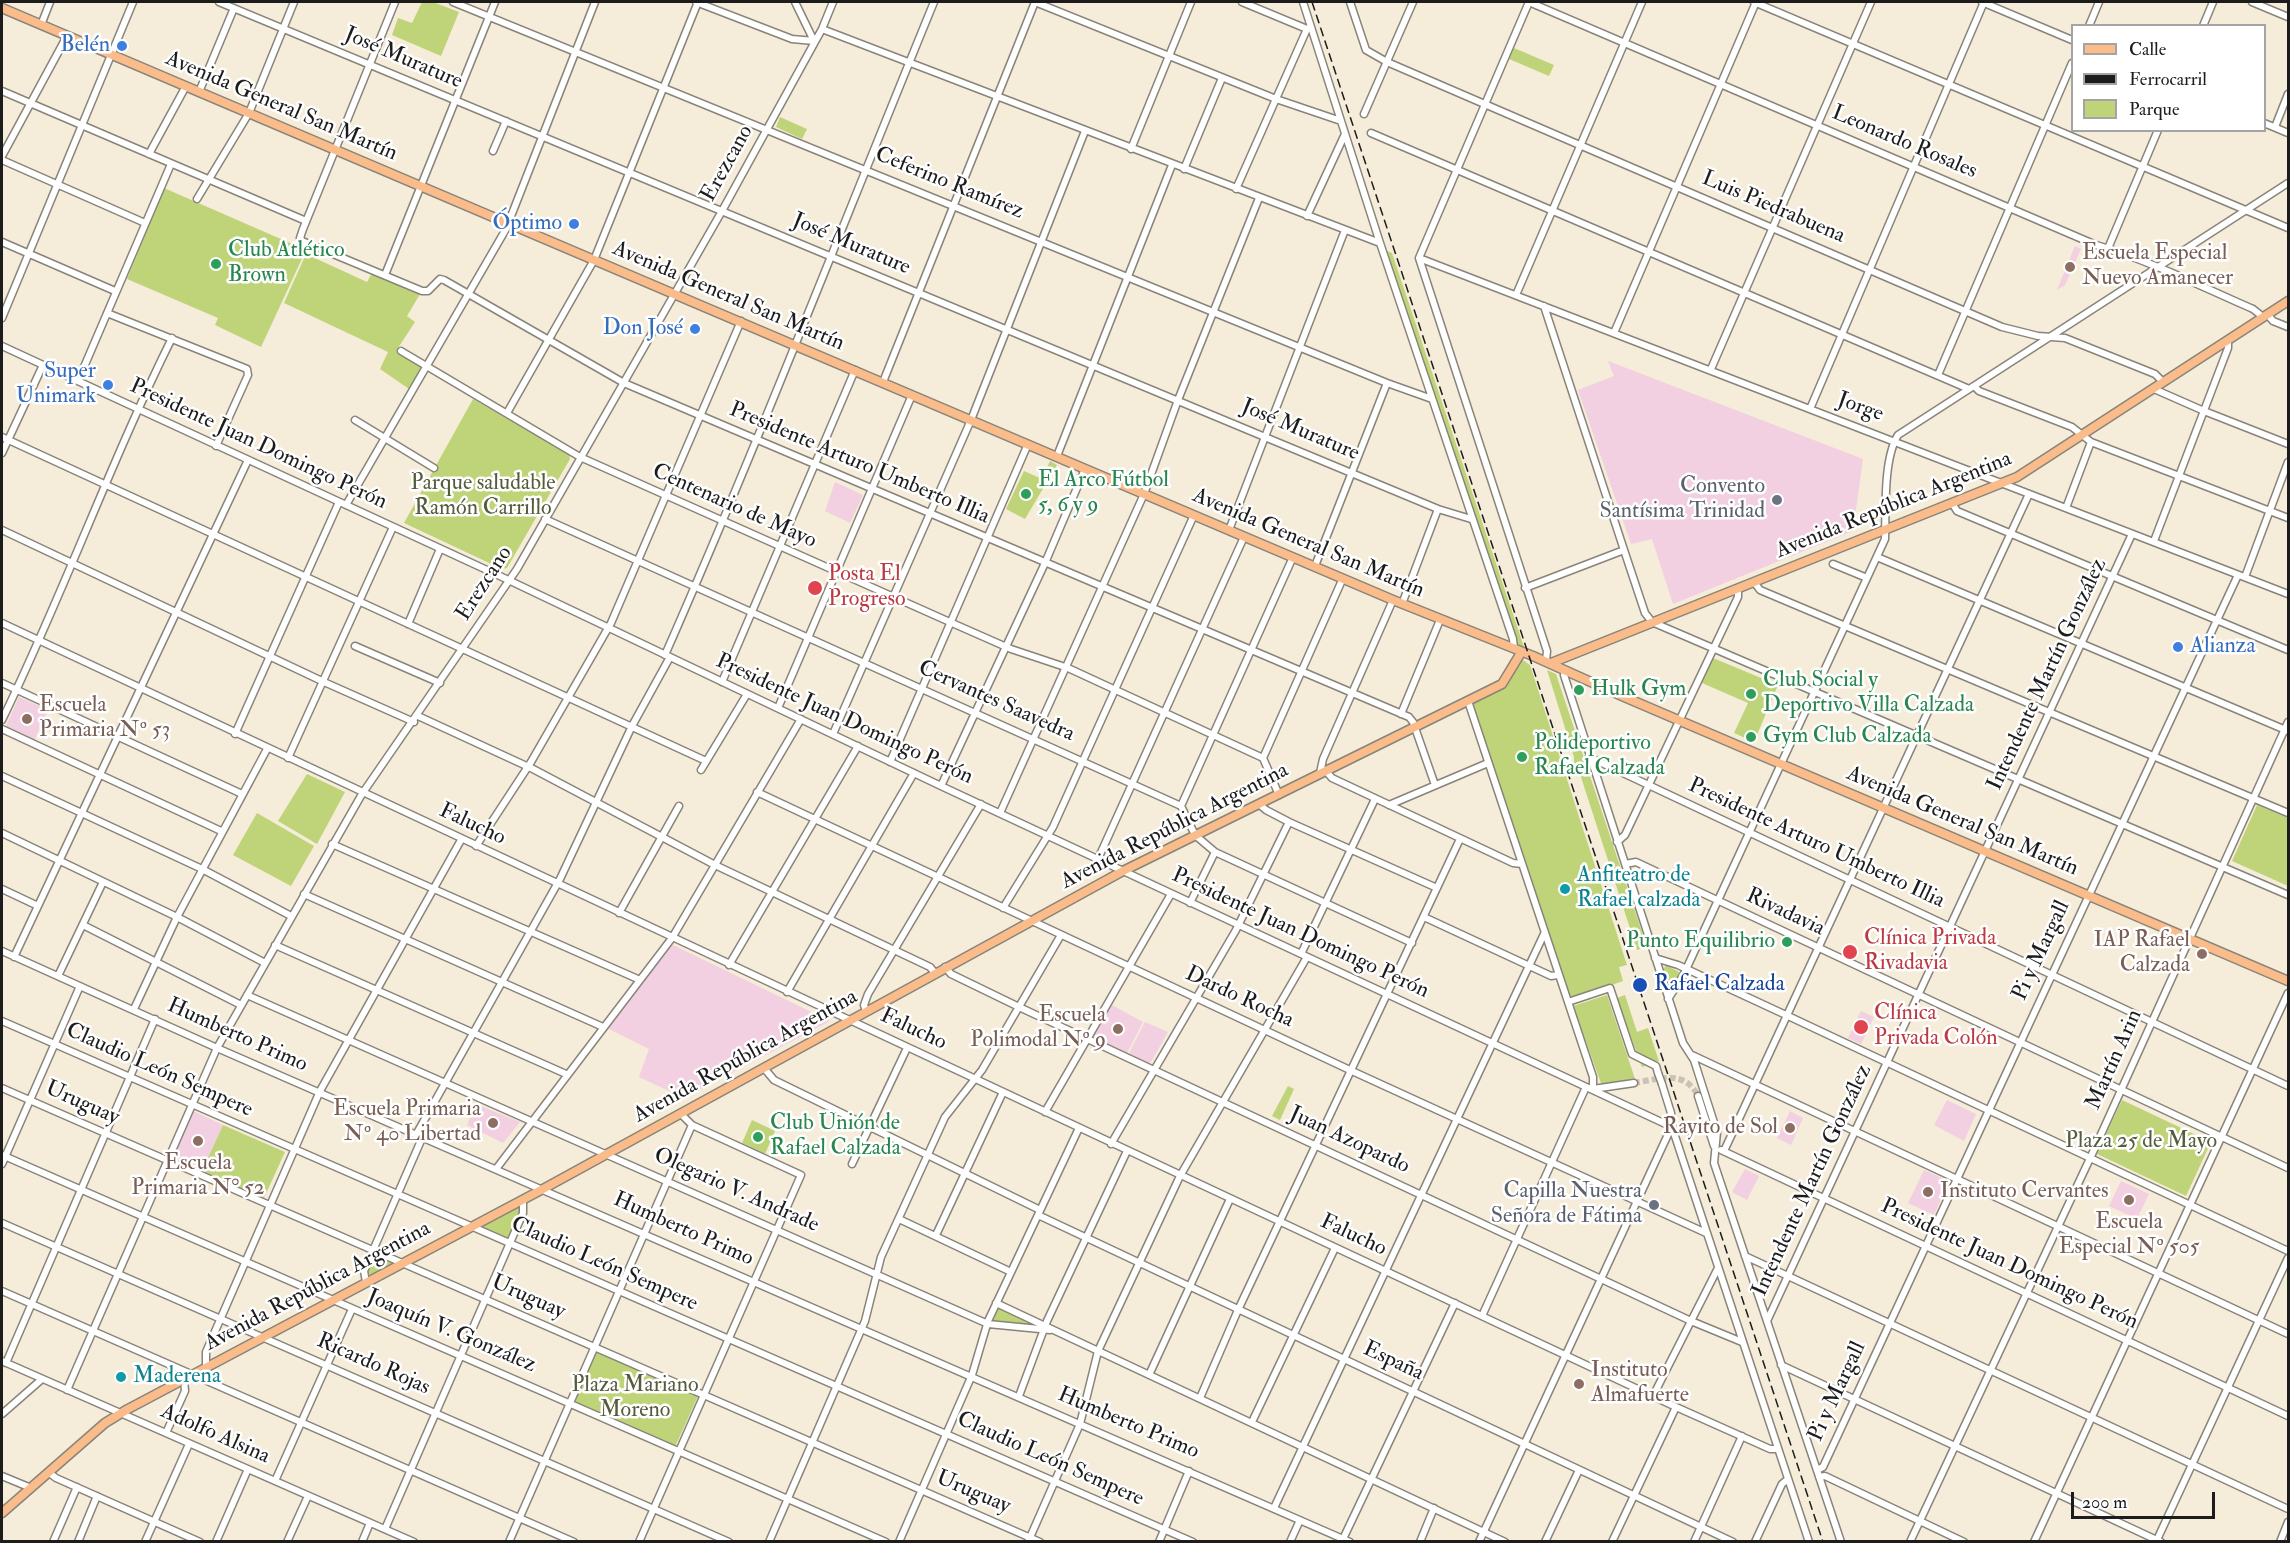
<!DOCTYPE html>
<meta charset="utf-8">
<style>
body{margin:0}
#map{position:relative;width:2290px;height:1543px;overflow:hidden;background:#f5ecd9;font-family:"IM FELL Double Pica",serif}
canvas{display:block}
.frame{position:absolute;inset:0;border:3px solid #1c1c1c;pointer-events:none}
.legend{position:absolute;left:2071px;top:24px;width:195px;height:108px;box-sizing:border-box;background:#fff;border:2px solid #a4a4a4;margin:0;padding:8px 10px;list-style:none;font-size:18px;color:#1c1c1c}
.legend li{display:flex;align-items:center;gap:12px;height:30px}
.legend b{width:30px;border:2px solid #a4a4a4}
.scale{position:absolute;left:2071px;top:1492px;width:144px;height:27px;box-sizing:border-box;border:3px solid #1c1c1c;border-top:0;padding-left:8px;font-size:18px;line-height:21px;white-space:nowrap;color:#1c1c1c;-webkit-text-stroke:4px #fff;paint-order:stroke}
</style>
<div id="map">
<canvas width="2290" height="1543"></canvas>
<div class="frame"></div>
<ul class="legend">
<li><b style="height:8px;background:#f9bc8a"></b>Calle</li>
<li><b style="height:8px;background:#1c1c1c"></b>Ferrocarril</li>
<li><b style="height:16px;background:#bfd478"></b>Parque</li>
</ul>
<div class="scale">200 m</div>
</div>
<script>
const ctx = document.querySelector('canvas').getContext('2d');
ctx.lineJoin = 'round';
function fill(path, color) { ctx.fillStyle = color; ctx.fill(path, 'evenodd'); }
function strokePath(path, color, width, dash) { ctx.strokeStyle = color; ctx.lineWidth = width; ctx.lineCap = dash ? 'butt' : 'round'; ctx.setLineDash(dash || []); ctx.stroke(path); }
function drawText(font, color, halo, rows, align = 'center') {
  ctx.font = font + ' "IM FELL Double Pica",serif'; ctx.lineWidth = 5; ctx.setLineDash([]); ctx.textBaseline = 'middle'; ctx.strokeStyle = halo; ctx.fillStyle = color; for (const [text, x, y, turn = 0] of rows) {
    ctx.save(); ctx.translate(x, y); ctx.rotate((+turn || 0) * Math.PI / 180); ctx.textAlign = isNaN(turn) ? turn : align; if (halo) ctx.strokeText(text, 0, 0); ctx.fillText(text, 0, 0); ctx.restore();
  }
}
const built = new Path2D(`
 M2075,246L2081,249L2065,285L2057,290Z
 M1608,361L1863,459L1853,531L1673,604L1652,539L1631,544L1578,390L1614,376Z
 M835,482L863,495L850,523L825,511Z
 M19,697L48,710L34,741L5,728Z
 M671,944L830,1021L684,1098L639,1077L649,1049L607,1028Z
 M1112,1005L1143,1022L1127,1053L1093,1037Z
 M1861,1011L1874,1017L1861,1044L1848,1038Z
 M1145,1022L1168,1032L1151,1062L1147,1063L1129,1053Z
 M1947,1100L1976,1114L1964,1141L1934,1125Z
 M476,1104L520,1122L503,1143L467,1125Z
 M193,1111L223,1125L202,1171L172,1158Z
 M1790,1111L1803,1118L1791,1145L1777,1138Z
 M1745,1169L1759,1176L1747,1200L1732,1192Z
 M1924,1170L1949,1181L1934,1215L1908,1203Z
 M2121,1181L2149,1194L2137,1219L2109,1206Z`);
const green = new Path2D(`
 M422,2H433L459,12L441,56L392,35L398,18L412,23Z
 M1514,48L1554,65L1549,76L1509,59Z
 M780,117L807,129L802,139L776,127Z
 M164,188L306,250L261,347L215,325L218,318L127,279Z
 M1385,250L1392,253L1524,647L1516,644Z
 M306,254L367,282L372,273L420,294L407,316L415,322L396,351L421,367L409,389L380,369L388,352L284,303Z
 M473,399L569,454L570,459L507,568L502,569L404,523Z
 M1050,461L1057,465L1025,519L1006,509L1024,471L1042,479Z
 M1713,658L1778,685L1754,742L1734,733L1748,703L1702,683Z
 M1523,660L1530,665L1627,965L1619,967L1623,981L1573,999H1570L1472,704L1509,682L1519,662Z
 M1547,670L1556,674L1647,947L1637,950L1580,774L1574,766V757Z
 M307,774L345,792L317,844L278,821Z
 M2257,805L2288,818V886L2232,861Z
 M257,813L314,846L291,886L233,855Z
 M1666,965L1681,973L1673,987L1667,984L1662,971Z
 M1607,995L1635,1079L1602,1086L1573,1006Z
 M1625,995L1637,1032L1648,1028L1659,1061L1642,1067L1617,998Z
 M1288,1086L1294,1089L1280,1120L1272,1116Z
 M2122,1100L2211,1142L2186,1196L2097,1154Z
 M752,1120L775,1131L765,1154L742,1143Z
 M223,1125L285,1152L264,1198L202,1171Z
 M523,1199L524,1204L510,1244L471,1226Z
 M375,1255L395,1262L371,1276L367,1271Z
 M997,1306L1036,1325L993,1323L991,1321Z
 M595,1350L698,1396L675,1447L572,1401Z`);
const minorTunnel = new Path2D(`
 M1634,1083C1658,1079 1685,1069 1698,1096`);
const minor = new Path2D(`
 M219,2L1438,509L1471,519
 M395,2L303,229L300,238L302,241L422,291H428L440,279L444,280L624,383L1409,717L1413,722L1435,785
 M453,2L1387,383L1432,399
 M696,2L792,39L814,41
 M795,2L814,41
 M1242,2L1307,29L1311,28
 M1303,2L1380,243L1513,639L1514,648
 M1350,2L1366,50L1387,62L2002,327L2038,336L2065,338L2155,374L2163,382
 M1529,2L2096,245C2149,260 2202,287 2253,309L2263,317
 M1754,2L2288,228
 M1982,2L2072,40
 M2252,2L2288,17
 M41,25L50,2
 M2089,26L2099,2
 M2203,26L2213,2
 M822,29L1380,243
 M2,91L306,221
 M199,92L234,8
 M1364,114L1413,2
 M2264,123L2288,133
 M2275,127L2288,94
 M1371,133L1969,389
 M1131,149L1191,2
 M493,151L506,121
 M149,154L186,86
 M2,156L67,36
 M2,160L145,223
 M1184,169L1222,78
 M1236,189L1307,29
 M197,199L249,113L294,2
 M1307,216L1345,134
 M2,242L115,291
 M2109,246L2158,130
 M1419,258L2288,594
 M1419,258L1547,651L1546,661
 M1419,258L1529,2
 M385,275L495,2
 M1516,295L1642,2
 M1544,306L1624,550L1645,613L1652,622L2288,895
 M107,313L247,369L248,375L216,446
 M2267,314L2273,321L2288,327
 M2,318L133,2
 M1614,333L1756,2
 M2,346L502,577L941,786L1672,1127
 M401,351L580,457L952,623L1011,649L1068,668L1263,758
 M1711,369L1871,2
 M1938,375L2072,63
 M78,381L171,164
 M883,382L1035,2L1276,99L1341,121
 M1974,386L1979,391L2072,427L2091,442L2288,518
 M2154,389L2204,411L2288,444
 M1810,409L1984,2
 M507,413L594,260L698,2
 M355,420L434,468
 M2,437L706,761
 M2,453L43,365
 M1057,456L1172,165
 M1952,503L1957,511L2288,650
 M346,505L506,229L595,2
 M2066,508L2091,442
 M545,519L1181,806L1195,835L1215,852L1412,943
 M2,530L324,682L414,722
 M1229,530L1345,230
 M2154,541L2228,348V340
 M1877,557L2288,731
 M1833,564L1867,578
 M1315,566L1387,383
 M2245,577L2288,462
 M1754,582L1760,590L2288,813
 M1525,588L1624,550
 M1402,604L1438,509
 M2,623L1676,1407L1770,1449H1777
 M408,624L440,549
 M355,646L440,683
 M665,655C760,439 845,219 934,2
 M1564,675L1683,1043L1694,1060L1717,1132L1714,1163L1841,1542
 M722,682L855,370
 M2,683L242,794
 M1468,701L1593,1077V1089
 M778,708L912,395
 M1401,714L1440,620
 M418,716L533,769L715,865L930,967L935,973
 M2,720C63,595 110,463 172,338
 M2,729L221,831
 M235,734L339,502
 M833,734L971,420L1085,131
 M1589,757L2288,1086
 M288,758L393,527
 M890,762L1028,444
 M701,770L747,694
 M1325,770L1332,778L1513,863L1522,864
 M1320,773L1323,759L1393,600
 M2,776L202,869L291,916
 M941,786L1045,563L1085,469
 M757,792L1352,1071L1706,1233
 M1279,795L1263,758L1343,578
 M1259,804L1266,810L1289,822L1437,888
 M1389,805L1488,763
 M1181,806L1293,557
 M1000,813L1144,494L1178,400L1259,198
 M2,833L177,917L265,963
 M1617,842L1625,835L1738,597V589
 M332,844L640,980
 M476,846L531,762L611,623L741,321
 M1098,859L1244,537
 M1625,864L1636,862L2288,1168
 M2,889L38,906
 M304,894L603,1027
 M1190,903L1215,852
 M1003,908L1053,827L1194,515
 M619,913L679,806
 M1424,917L1551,976L1558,975
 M83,925L241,1005
 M275,945L566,1074
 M2,951L217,1048L1350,1542
 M1301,954L1375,799
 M14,957L248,460
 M1655,958L1678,965L1786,1015L2288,1251
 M729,965L858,746
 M945,967L951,974L1019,1007L1691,1321L1742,1342
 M58,976L103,882
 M787,992L914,773
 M247,995L988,1324L1050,1330
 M1668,999L1683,976L1885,539C1886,511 1883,459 1898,435L2288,183
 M1568,1002L1610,988L1632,1054L1656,1066L1658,1073
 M134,1009L177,917L267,749
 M866,1011L864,1005L868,994L981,804
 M2,1021L1193,1542
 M1692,1055L2288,1334
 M764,1068L774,1080L1040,1210
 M1662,1084L1671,1113L1672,1127L1809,1542
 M2,1088L1040,1542
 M1593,1089L1634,1083
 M1698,1096L1714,1146
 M1045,1112L1171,894
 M417,1133L560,879L632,726L670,657
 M1111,1144L1236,930L1289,822
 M1721,1150L2288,1416
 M1724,1151L2029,494
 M2,1155L886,1542
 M2,1164L80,986
 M852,1164L907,1048
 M496,1169L672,938L801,719
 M1038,1215L1733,1542
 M899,1219L1011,1272
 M2,1223L729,1542
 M936,1235L1003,1092
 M1745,1256L2288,1509
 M366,1282L364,1271L423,1136
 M2,1291L574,1542
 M996,1303L1505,1542
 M1482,1316L1586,1087
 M1767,1321L2132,534
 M2,1361L414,1542
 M6,1363L155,1019
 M1781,1365L2161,1542
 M206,1366V1352L320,1091L461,840
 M1149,1375L1230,1199
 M67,1390L217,1048L362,794L517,569L722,211L822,29L833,2
 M1019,1396L1047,1321L1127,1151
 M1653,1396L1718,1268
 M1200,1398L1238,1310L1460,839
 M2,1414L42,1379
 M1252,1422L1335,1248
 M166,1433L185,1391L184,1378
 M1817,1470L1823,1467L2238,575
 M48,1472L56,1478L200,1542
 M2,1476L31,1488
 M1819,1477L1825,1476L1964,1542
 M275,1481L352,1309
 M1274,1508L1544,934
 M385,1529L523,1213V1199
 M1343,1539L1455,1303
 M53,1542L77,1487
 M78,1542L97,1496
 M145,1542L189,1444
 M216,1542L248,1469
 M287,1542L308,1496
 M362,1542L370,1523
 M509,1542L692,1125
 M639,1542L801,1175L692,1125L681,1114
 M769,1542L865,1321L881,1257L945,1117L982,1070L1061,935
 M899,1542L972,1375L988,1321L1079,1128
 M1028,1542L1080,1424L1098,1351L1180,1176L1307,957
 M1159,1542L1189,1471
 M1290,1542L1300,1520
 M1420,1542L1434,1508
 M1479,1542L1671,1128
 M1545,1542L1579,1470
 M1612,1542L1676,1407
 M1694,1542L1742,1436
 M1755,1542L1782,1484L1788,1479
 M1910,1542L2093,1152L2288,722
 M2034,1542L2288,993
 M2156,1542L2288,1258
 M2280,1542L2288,1522`);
const major = new Path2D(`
 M2,8L1393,600L1533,656L1622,696L2288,981
 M1551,663L2017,477L2288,301
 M2,1513L105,1423L128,1409L543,1189L1123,871L1502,684L1519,656`);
const rail = new Path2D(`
 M1312,2L1823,1542`);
const minorBridge = new Path2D(`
 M1658,1073L1662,1084`);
const markers = [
 [122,46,6,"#3f7fe0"],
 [574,224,6,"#3f7fe0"],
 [216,264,6,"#2e9e5b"],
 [2070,267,6,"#8d6e63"],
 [695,329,6,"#3f7fe0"],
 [108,385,6,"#3f7fe0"],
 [1026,494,6,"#2e9e5b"],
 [1777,500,6,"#6b7280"],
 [815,588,8,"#e0444e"],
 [2178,647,6,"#3f7fe0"],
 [1579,690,6,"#2e9e5b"],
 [1751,694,6,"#2e9e5b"],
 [27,719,6,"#8d6e63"],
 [1751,737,6,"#2e9e5b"],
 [1522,757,6,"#2e9e5b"],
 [1565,889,6,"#0f9aa8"],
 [1787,942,6,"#2e9e5b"],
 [1850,952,8,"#e0444e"],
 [2202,954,6,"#8d6e63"],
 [1640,985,8,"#1a4fb4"],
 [1861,1027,8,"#e0444e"],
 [1118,1029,6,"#8d6e63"],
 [493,1123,6,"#8d6e63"],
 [1790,1128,6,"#8d6e63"],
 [758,1137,6,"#2e9e5b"],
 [198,1141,6,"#8d6e63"],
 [1928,1192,6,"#8d6e63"],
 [2129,1200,6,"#8d6e63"],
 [1654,1205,6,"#6b7280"],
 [121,1377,6,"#0f9aa8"],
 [1579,1384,6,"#8d6e63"]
];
const shopNames = [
 ["Belén",110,46],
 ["Óptimo",562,224],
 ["Don José",683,329],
 ["Super",96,372],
 ["Unimark",96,397],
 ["Alianza",2190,647,"left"]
];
const streetNames = [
 ["José Murature",403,59,23],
 ["Avenida General San Martín",281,107,23],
 ["Leonardo Rosales",1904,143,23],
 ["Erezcano",728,164,-61],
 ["Ceferino Ramírez",949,184,22],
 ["Luis Piedrabuena",1773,208,23],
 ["José Murature",851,245,23],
 ["Avenida General San Martín",728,297,23],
 ["Jorge",1860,408,20],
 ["José Murature",1300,431,23],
 ["Presidente Juan Domingo Perón",258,445,25],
 ["Presidente Arturo Umberto Illia",859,464,23],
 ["Avenida República Argentina",1894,506,-22],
 ["Centenario de Mayo",734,507,24],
 ["Avenida General San Martín",1308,544,23],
 ["Erezcano",485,584,-57],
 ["Intendente Martín González",2048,675,-65],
 ["Cervantes Saavedra",996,702,24],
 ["Presidente Juan Domingo Perón",844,720,25],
 ["Avenida General San Martín",1962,822,23],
 ["Falucho",472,825,25],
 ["Avenida República Argentina",1175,827,-27],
 ["Presidente Arturo Umberto Illia",1816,844,25],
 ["Rivadavia",1785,913,25],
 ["Presidente Juan Domingo Perón",1300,934,25],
 ["Pi y Margall",2042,951,-65],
 ["Dardo Rocha",1239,998,25],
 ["Falucho",913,1030,25],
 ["Humberto Primo",237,1036,24],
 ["Avenida República Argentina",746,1057,-29],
 ["Martín Arin",2115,1060,-66],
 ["Claudio León Sempere",159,1071,24],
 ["Uruguay",82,1104,24],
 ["Juan Azopardo",1349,1141,25],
 ["Intendente Martín González",1813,1181,-65],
 ["Olegario V. Andrade",736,1191,24],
 ["Humberto Primo",683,1230,24],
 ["Falucho",1353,1236,25],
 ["Claudio León Sempere",604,1265,24],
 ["Presidente Juan Domingo Perón",2009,1265,25],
 ["Avenida República Argentina",318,1287,-28],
 ["Uruguay",528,1298,24],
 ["Joaquín V. González",451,1332,23],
 ["España",1393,1362,25],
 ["Ricardo Rojas",373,1365,24],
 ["Pi y Margall",1838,1392,-65],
 ["Humberto Primo",1128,1424,23],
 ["Adolfo Alsina",215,1435,24],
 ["Claudio León Sempere",1050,1460,24],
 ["Uruguay",973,1493,23]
];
const leisureNames = [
 ["Club Atlético",228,251],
 ["Brown",228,276],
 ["El Arco Fútbol",1038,481],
 ["5, 6 y 9",1038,506],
 ["Club Social y",1763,681],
 ["Deportivo Villa Calzada",1763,706],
 ["Hulk Gym",1591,690],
 ["Gym Club Calzada",1763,737],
 ["Polideportivo",1534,744],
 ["Rafael Calzada",1534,769],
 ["Punto Equilibrio",1775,942,"right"],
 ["Club Unión de",770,1124],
 ["Rafael Calzada",770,1149]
];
const educationNames = [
 ["Escuela Especial",2082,254],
 ["Nuevo Amanecer",2082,279],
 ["Escuela",39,706],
 ["Primaria Nº 53",39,731],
 ["IAP Rafael",2190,941,"right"],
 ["Calzada",2190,966,"right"],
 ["Escuela",1106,1016,"right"],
 ["Polimodal Nº 9",1106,1041,"right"],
 ["Escuela Primaria",481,1110,"right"],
 ["Nº 40 Libertad",481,1135,"right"],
 ["Rayito de Sol",1778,1128,"right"],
 ["Escuela",198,1164,"center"],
 ["Primaria N° 52",198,1189,"center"],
 ["Instituto Cervantes",1940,1192],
 ["Escuela",2129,1223,"center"],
 ["Especial Nº 505",2129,1248,"center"],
 ["Instituto",1591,1371],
 ["Almafuerte",1591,1396]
];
const parkNames = [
 ["Parque saludable",483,484],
 ["Ramón Carrillo",483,509],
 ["Plaza 25 de Mayo",2141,1142],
 ["Plaza Mariano",635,1386],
 ["Moreno",635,1411]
];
const worshipNames = [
 ["Convento",1765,487],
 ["Santísima Trinidad",1765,512],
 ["Capilla Nuestra",1642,1192],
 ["Señora de Fátima",1642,1217]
];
const healthNames = [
 ["Posta El",828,575],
 ["Progreso",828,600],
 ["Clínica Privada",1864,939],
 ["Rivadavia",1864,964],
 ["Clínica",1874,1014],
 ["Privada Colón",1874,1039]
];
const cultureNames = [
 ["Anfiteatro de",1577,876],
 ["Rafael calzada",1577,901],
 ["Maderena",133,1377]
];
const transitNames = [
 ["Rafael Calzada",1654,985]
];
fill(built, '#f2cfe1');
fill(green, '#bfd478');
strokePath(minorTunnel, '#cac2b3', 6, [6, 3]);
strokePath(minor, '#88847a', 9);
strokePath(major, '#88847a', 11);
strokePath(minor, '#fff', 6);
strokePath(major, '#f9bc8a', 8);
strokePath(rail, '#1c1c1c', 1.5, [9, 4.5]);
strokePath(minorBridge, '#88847a', 9, []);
strokePath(minorBridge, '#fff', 6);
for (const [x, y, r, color] of markers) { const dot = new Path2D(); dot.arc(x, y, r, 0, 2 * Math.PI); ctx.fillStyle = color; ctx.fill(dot); strokePath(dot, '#fff', 2); }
drawText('22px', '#366cbe', '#fff', shopNames, 'right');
drawText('22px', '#1c1c1c', '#fff', streetNames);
drawText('22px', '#27864d', '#fff', leisureNames, 'left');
drawText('22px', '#785e54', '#fff', educationNames, 'left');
drawText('22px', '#555c3c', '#fff', parkNames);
drawText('22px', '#5b616d', '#fff', worshipNames, 'right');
drawText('22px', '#be3a42', '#fff', healthNames, 'left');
drawText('22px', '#0d838f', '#fff', cultureNames, 'left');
drawText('22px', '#164399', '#fff', transitNames, 'left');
</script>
